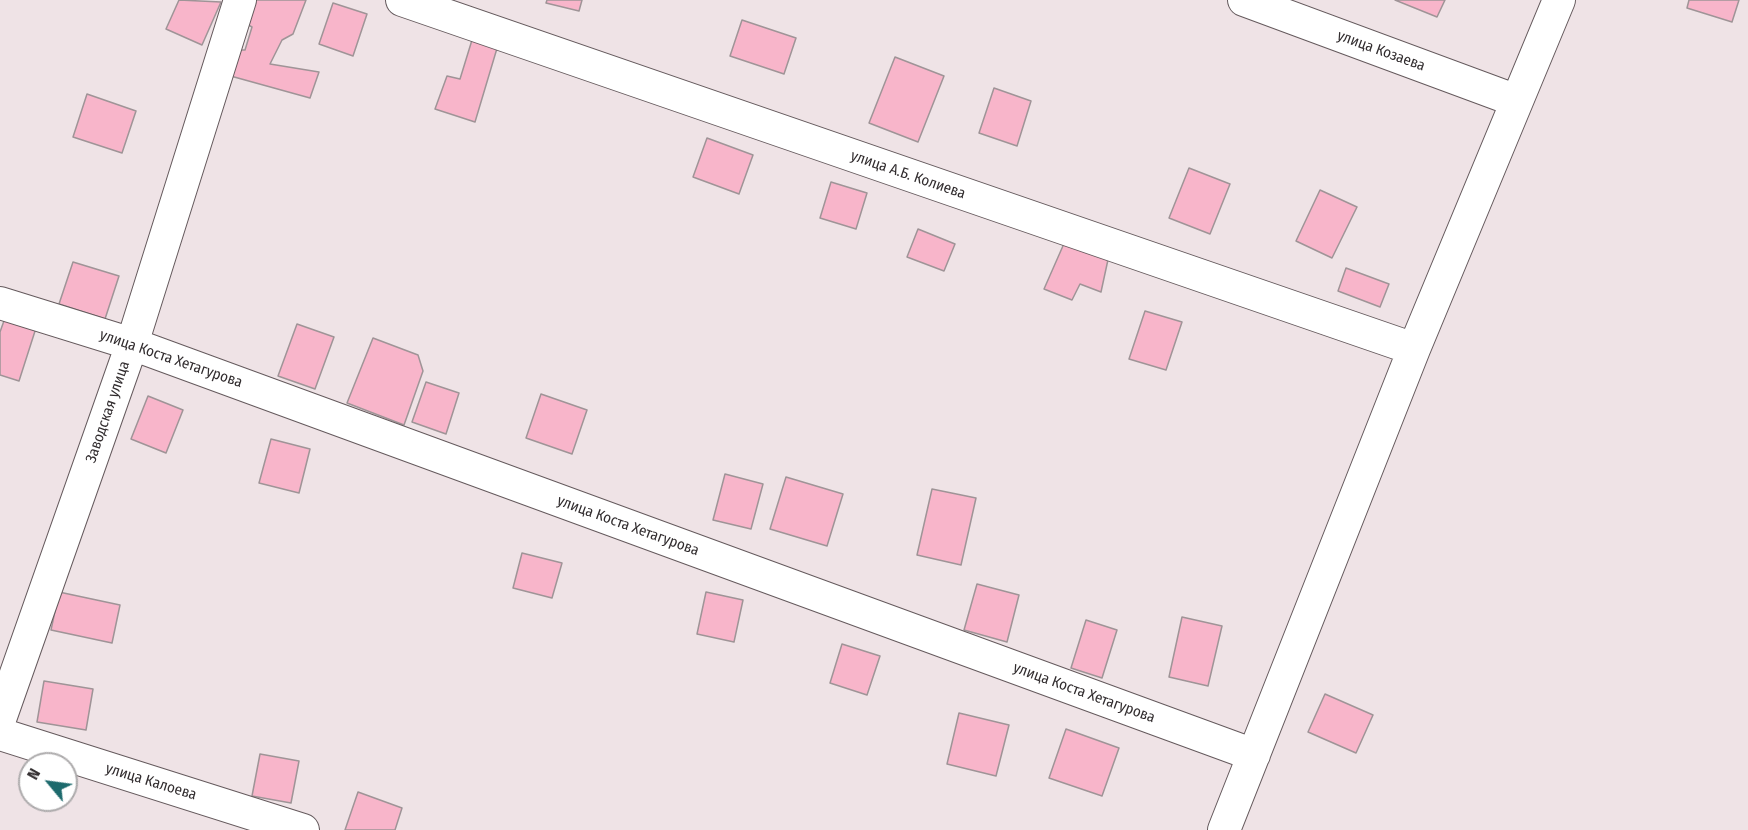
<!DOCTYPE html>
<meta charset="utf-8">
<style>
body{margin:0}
#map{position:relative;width:1748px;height:830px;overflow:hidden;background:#efe3e6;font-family:"Fira Sans Condensed",sans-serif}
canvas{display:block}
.north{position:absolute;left:18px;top:752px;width:60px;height:60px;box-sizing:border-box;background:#fff;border:2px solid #adabac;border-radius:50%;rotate:299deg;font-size:16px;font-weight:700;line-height:24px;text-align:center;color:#322d2f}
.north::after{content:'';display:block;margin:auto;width:21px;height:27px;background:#1d6a6d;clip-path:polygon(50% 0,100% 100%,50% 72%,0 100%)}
</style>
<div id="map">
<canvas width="1748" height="830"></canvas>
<div class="north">N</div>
</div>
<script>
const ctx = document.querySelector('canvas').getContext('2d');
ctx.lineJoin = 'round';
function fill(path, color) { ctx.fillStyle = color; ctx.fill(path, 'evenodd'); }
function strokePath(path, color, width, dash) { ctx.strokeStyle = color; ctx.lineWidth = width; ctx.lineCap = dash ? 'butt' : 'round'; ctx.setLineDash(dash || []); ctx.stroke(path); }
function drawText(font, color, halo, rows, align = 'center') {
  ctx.font = font + ' "Fira Sans Condensed",sans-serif'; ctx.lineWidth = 6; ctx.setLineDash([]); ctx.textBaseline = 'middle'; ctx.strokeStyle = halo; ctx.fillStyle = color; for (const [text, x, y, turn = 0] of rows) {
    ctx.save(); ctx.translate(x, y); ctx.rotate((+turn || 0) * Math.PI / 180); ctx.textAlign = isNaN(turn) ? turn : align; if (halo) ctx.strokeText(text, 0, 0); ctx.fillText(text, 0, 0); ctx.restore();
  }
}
const building = new Path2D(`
 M179,0L221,2L202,45L166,29Z
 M253,0H306L293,34L282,40L270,64L319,72L310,98L227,75L235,50H245L252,27L243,22Z
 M547,0H582L579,11L546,3Z
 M1395,0H1445L1437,17Z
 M1689,0H1739L1732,22L1687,8Z
 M333,3L367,14L353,56L319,44Z
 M742,20L796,38L784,74L730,56Z
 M472,40L498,45L475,122L435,109L447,76L460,79Z
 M895,57L944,76L918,142L869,123Z
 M994,88L1031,101L1017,146L979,133Z
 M87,94L136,111L122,153L73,137Z
 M707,138L753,155L739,194L693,177Z
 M1189,168L1230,184L1210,234L1169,218Z
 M831,182L867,193L856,229L820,218Z
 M1320,190L1357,207L1332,258L1296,241Z
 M918,229L955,244L944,271L907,257Z
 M1066,239L1109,255L1101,292L1080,284L1072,300L1044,289Z
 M73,262L119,276L105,319L59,304Z
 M1346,268L1389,284L1380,307L1338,291Z
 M1145,311L1182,322L1166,370L1129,359Z
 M5,318L36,328L19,381L0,375V332Z
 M297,324L334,337L315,389L278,376Z
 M373,338L418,355L423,371L404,425L347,403Z
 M426,382L459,393L446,434L412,422Z
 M541,394L587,410L572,454L526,438Z
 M148,396L183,410L166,453L131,439Z
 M271,439L310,449L299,493L259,483Z
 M725,474L763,484L751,529L713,520Z
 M786,477L843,494L827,546L770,529Z
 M932,489L976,498L961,565L917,555Z
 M522,553L562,563L552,598L513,588Z
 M977,584L1019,595L1007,642L964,630Z
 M59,592L120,605L112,643L51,630Z
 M706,592L743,600L734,642L697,634Z
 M1182,617L1222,626L1208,686L1169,677Z
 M1086,620L1117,630L1102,678L1071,668Z
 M842,644L880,656L867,695L830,683Z
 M44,681L93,689L86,730L37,722Z
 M1325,694L1373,715L1356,753L1308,732Z
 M959,713L1009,725L996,776L947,764Z
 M1066,729L1119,748L1102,796L1049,778Z
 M260,754L299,761L291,803L252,796Z
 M358,792L402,808L395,830H345Z`);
const minor = new Path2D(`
 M402,0L1414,349
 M1244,0L1517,101
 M0,303L132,344L1254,755
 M0,719L132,344L240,0
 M0,734L303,830
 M1224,830L1414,349L1559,0`);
const streetNames = [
 ["улица Козаева",1381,51,20],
 ["улица А.Б. Колиева",908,175,19],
 ["улица Коста Хетагурова",171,359,19],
 ["Заводская улица",108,412,-71],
 ["улица Коста Хетагурова",628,526,20],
 ["улица Коста Хетагурова",1084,693,20],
 ["улица Калоева",151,782,17]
];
fill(building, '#f8b5ca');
strokePath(building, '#9f9497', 1.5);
strokePath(minor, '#655a5d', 34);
strokePath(minor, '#fff', 32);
drawText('15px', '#322d2f', '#fff', streetNames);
</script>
